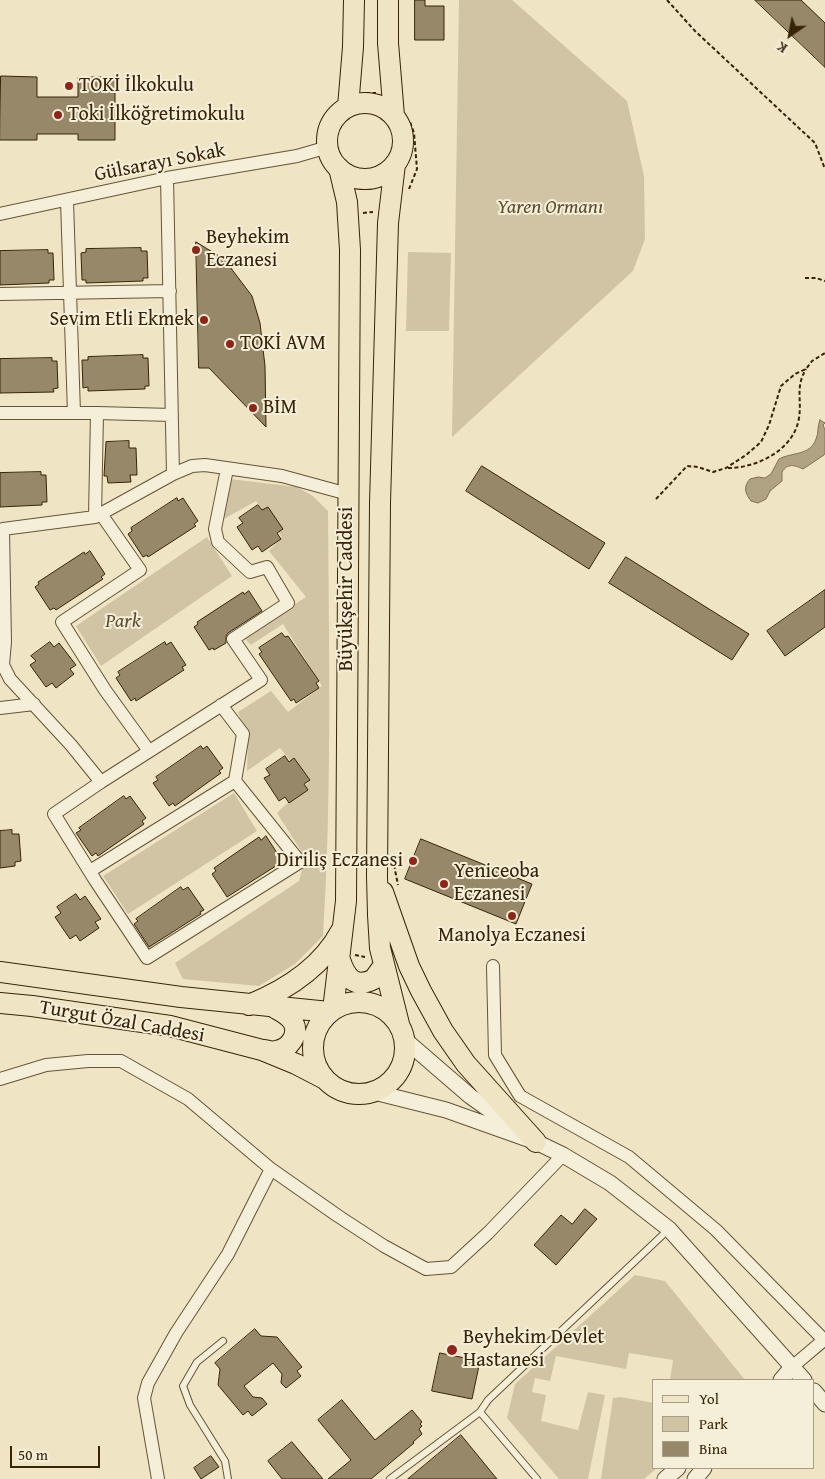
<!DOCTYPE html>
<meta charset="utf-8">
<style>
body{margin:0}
#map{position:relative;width:825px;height:1479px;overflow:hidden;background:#efe5c5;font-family:"Gentium Book Plus",serif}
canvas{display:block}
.legend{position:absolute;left:652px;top:1379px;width:162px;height:90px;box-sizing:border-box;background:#f5eed9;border:1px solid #a99d85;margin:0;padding:6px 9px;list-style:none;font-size:15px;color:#372407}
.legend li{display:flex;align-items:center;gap:10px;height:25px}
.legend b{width:25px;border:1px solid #a99d85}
.north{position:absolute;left:765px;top:10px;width:50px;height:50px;-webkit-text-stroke:4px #f5eed9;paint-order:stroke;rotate:213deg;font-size:14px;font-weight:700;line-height:20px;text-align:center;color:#372407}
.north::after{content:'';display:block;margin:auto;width:18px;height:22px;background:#372407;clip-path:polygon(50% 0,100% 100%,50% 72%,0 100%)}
.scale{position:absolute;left:10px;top:1446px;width:90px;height:22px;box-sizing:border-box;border:2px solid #372407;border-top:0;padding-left:6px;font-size:15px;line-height:18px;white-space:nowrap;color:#372407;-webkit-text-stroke:4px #f5eed9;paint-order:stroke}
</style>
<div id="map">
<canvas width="825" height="1479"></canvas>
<ul class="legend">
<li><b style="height:6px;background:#efe5c5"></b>Yol</li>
<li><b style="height:14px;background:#d0c4a5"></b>Park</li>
<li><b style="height:14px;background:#97886a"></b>Bina</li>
</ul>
<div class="north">K</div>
<div class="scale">50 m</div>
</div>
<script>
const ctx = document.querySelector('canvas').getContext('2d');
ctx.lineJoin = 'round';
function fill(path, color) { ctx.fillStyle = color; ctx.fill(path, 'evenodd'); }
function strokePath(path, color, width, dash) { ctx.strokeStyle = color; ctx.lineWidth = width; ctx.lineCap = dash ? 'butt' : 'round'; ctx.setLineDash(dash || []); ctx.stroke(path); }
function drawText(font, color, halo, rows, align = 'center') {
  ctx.font = font + ' "Gentium Book Plus",serif'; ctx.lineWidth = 4; ctx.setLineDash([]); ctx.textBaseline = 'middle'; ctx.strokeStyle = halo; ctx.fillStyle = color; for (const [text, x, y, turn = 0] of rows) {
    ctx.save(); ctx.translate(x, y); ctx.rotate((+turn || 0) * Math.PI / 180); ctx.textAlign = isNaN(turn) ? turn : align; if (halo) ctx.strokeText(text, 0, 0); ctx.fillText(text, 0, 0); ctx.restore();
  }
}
const green = new Path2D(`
 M459,0H512L627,101L644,176L645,239L633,271L452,437Z
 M408,252L451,253L449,331H406Z
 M230,479L297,487L313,496L328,511C329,653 332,795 323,936L295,964L259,986L183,979L175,963L299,881L305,857L277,813L308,783L280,748L247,771L248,739L238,712L271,691L288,712L322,686L283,624L251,645L243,637L306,597L269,551L282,537L256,501L224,519Z
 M207,537L232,576L101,666L76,626Z
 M234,793L257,831L128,914L103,876Z
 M635,1275L665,1281L745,1380H670L673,1360L629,1353L626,1369L556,1356L550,1381L535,1378L532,1392L546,1395L541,1421L578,1430L588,1392L605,1395L588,1479H559L507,1418L515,1384Z
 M621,1397L654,1403V1468H657L644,1479H601L613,1398Z`);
const water = new Path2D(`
 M820,420L825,423L823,425L825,430V453L824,455L803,469C794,465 788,463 782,472V481L770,491L766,499L758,503L751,501C745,493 743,487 750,479L758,477L765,478L771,474L779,459C792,452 810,456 816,439C819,433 817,426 820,420Z`);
const building = new Path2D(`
 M415,0H425V6H444V40H415Z
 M755,0H801L825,23V67Z
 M1,76L37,77V97H78V77H115V140H78V134H37V140H0Z
 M196,242L224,259L252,296L260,323L265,366L266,427L209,368H199Z
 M141,248V251H147L148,278H143V281L86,283V280H82L81,253L86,252V249Z
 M48,250V253H53L54,280H49V283L0,285V251Z
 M143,355V358H148L149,386H145V389L88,391V387L83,388L82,360H88V357Z
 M52,358V361H57L58,388L53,389L54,392L0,393V359Z
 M129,441V448H136L137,475H130L131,482L108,483L107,476H104L106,442Z
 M482,466L605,543L589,569L466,491Z
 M41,472V475H46L47,502H42V505L0,507V473Z
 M177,498L178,501L183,498L198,521L194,524L196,526L148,557L147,555L143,557L128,534L132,531L131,528Z
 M258,505L262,510L268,507L283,529L277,533L281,539L262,552L258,546L252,550L237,527L243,523L239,518Z
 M90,551L105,574L101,577L103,579L56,610L54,608L50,610L35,587L39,584L38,582L84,552L85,554Z
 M626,557L749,634L732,660L609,583Z
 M825,590V627L785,656L767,631Z
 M249,591L262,611L228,633L226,636V643L214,650L213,648L209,650L194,627L198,624L197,622L243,592L244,594Z
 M282,633L285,637L288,636L319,681L316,683L319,688L296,703L294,699L291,701L259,654L262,652L259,648Z
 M50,642L54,647L59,643L76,665L70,669L74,674L56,688L52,683L46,687L30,665L36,661L31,656Z
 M165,642L166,645L171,642L186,665L182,667L184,670L136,701L135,698L131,701L116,678L120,675L118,672Z
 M201,746L203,749L207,746L223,768L219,771L221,773L175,806L173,803L169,806L153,783L158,780L156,777Z
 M285,756L289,762L294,758L310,780L304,784L308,790L289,803L285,797L279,801L264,778L270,775L266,769Z
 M124,796L126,799L130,796L146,818L142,821L144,824L98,856L96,853L92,856L76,833L81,830L79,828Z
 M12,830V834H19L21,861L15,862V866L0,868V831Z
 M266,836L281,859L278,862L279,864L227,897L212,874L216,871L214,868L259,837L261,840Z
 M421,839L532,884L516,924L405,879Z
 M181,887L183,890L188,887L204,910L200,912L201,914L149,947L134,924L138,921L136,919Z
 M76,894L80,900L85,896L101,919L95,922L99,928L80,941L76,935L70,939L55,917L61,913L57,907Z
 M585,1209L597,1219L556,1265L534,1245L561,1215L572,1224Z
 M255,1329L261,1336L277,1337L302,1367L297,1371L301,1376L286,1388L281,1383L282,1374L273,1363L244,1386L253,1397L262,1398L267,1404L252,1416L248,1411L243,1415L218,1385L220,1369L215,1363Z
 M440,1353L480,1361L472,1399L432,1391Z
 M342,1400L375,1440L412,1410L422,1422L420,1424L422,1426L419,1429L422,1434L413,1442L414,1443L371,1479H328L351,1460L318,1420Z
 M461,1435L497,1479H408Z
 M292,1442L323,1479H282L268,1461Z
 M211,1456L219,1467L201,1479L194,1468Z`);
const path = new Path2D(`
 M667,0L695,31L815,143L825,169
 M366,93H376
 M409,189L417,169L414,133L410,122
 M363,213L373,212
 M805,278H816L825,281
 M728,468C757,468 794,450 799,418C802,398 795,388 806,369
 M656,499L687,466L698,467L713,472L726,468L746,455L761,442L769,425L781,386L795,374L806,369L812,361L825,353
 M394,865L398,885
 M355,955L365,957`);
const service = new Path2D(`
 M223,1341L197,1362L183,1386L190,1405L225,1461L228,1479
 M390,1479L480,1412
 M537,1479L480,1412L488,1400L669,1229`);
const minor = new Path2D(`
 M167,178L173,474
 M67,201L74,413
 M0,214L167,178L297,156L328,147
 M0,294L170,291
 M0,413H97
 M227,469L215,529L218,542L250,572L267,567L288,603L233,639L261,680L101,782L71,745L10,679L3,665L5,642L3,529L95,517L173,474L192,466L205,465L282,476L348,494
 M101,514L140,570L62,622L105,690L149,751
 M95,517L97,413L172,415
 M0,708L34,704
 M101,782L54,814L95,880L147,958L300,862L235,781L243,734L221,705
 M90,871L235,781
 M493,966L495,1055L520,1096L629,1157L716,1230L825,1341
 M0,1079L46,1065L88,1061H121L188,1099L271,1169L338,1216L384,1246L426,1269L451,1267L488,1233L563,1155
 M792,1367L825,1339
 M158,1479L144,1398L148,1383L176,1333L228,1254L271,1169`);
const tertiary = new Path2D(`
 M404,1039L470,1096L516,1129
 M374,1092L446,1110L536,1142L563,1155L610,1183L669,1229L804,1380
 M781,1380L792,1367
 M814,1391L825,1404
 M665,1479L678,1468
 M695,1479L704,1468`);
const primary = new Path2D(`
 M388,0V43L394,116
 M327 141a38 38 0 1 1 76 0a38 38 0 1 1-76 0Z
 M348,107L353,47L354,0
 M395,164L388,223L380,503L377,876L378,915L380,948L399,1024
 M383,892L409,966L421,991L443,1031L466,1064L536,1142
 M340,960C346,978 355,989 374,979L384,965
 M0,972L181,997L329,1012
 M313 1048a46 46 0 1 1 92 0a46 46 0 1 1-92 0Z
 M0,1003L32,1006L170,1026L262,1050L296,1064L325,1079
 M249,1005C286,990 322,967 341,931
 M333,1010L346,901L350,250L347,202L339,168
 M264,1050C268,1051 272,1052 276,1051C289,1049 300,1035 293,1022C289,1015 282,1012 275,1008`);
const markers = [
 [69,86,5,"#8f2418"],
 [58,115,5,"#8f2418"],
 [196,250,5,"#8f2418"],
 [204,320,5,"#8f2418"],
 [230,344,5,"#8f2418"],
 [253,408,5,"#8f2418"],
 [413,861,5,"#8f2418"],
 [444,884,5,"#8f2418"],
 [512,916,5,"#8f2418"],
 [452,1350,6,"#8f2418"]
];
const poiNames = [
 ["TOKİ İlkokulu",79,86],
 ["Toki İlköğretimokulu",68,115],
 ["Beyhekim",206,238],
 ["Eczanesi",206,261],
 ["Sevim Etli Ekmek",194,320,"right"],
 ["TOKİ AVM",240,344],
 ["BİM",263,408],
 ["Diriliş Eczanesi",403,861,"right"],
 ["Yeniceoba",454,872],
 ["Eczanesi",454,895],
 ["Manolya Eczanesi",512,936,"center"],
 ["Beyhekim Devlet",463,1338],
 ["Hastanesi",463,1361]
];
const streetNames = [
 ["Gülsarayı Sokak",160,163,-11],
 ["Büyükşehir Caddesi",347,589,-90],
 ["Turgut Özal Caddesi",122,1022,10]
];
const parkNames = [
 ["Yaren Ormanı",550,208],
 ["Park",123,622]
];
fill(green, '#d0c4a5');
fill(water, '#b0a384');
strokePath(water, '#807052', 1);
fill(building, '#97886a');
strokePath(building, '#372407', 1);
strokePath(service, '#655436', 8);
strokePath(minor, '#655436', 14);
strokePath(tertiary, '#655436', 17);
strokePath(primary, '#372407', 22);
strokePath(path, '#372407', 2, [4, 2.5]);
strokePath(service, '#f5eed9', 6);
strokePath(minor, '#f5eed9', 12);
strokePath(tertiary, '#f5eed9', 15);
strokePath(primary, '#efe5c5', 20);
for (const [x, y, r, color] of markers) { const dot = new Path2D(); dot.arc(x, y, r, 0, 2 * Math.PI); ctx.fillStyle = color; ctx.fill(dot); strokePath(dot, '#f5eed9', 2); }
drawText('20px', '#372407', '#f5eed9', poiNames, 'left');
drawText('20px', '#372407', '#f5eed9', streetNames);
drawText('italic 20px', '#5d4c2e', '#f5eed9', parkNames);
</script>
